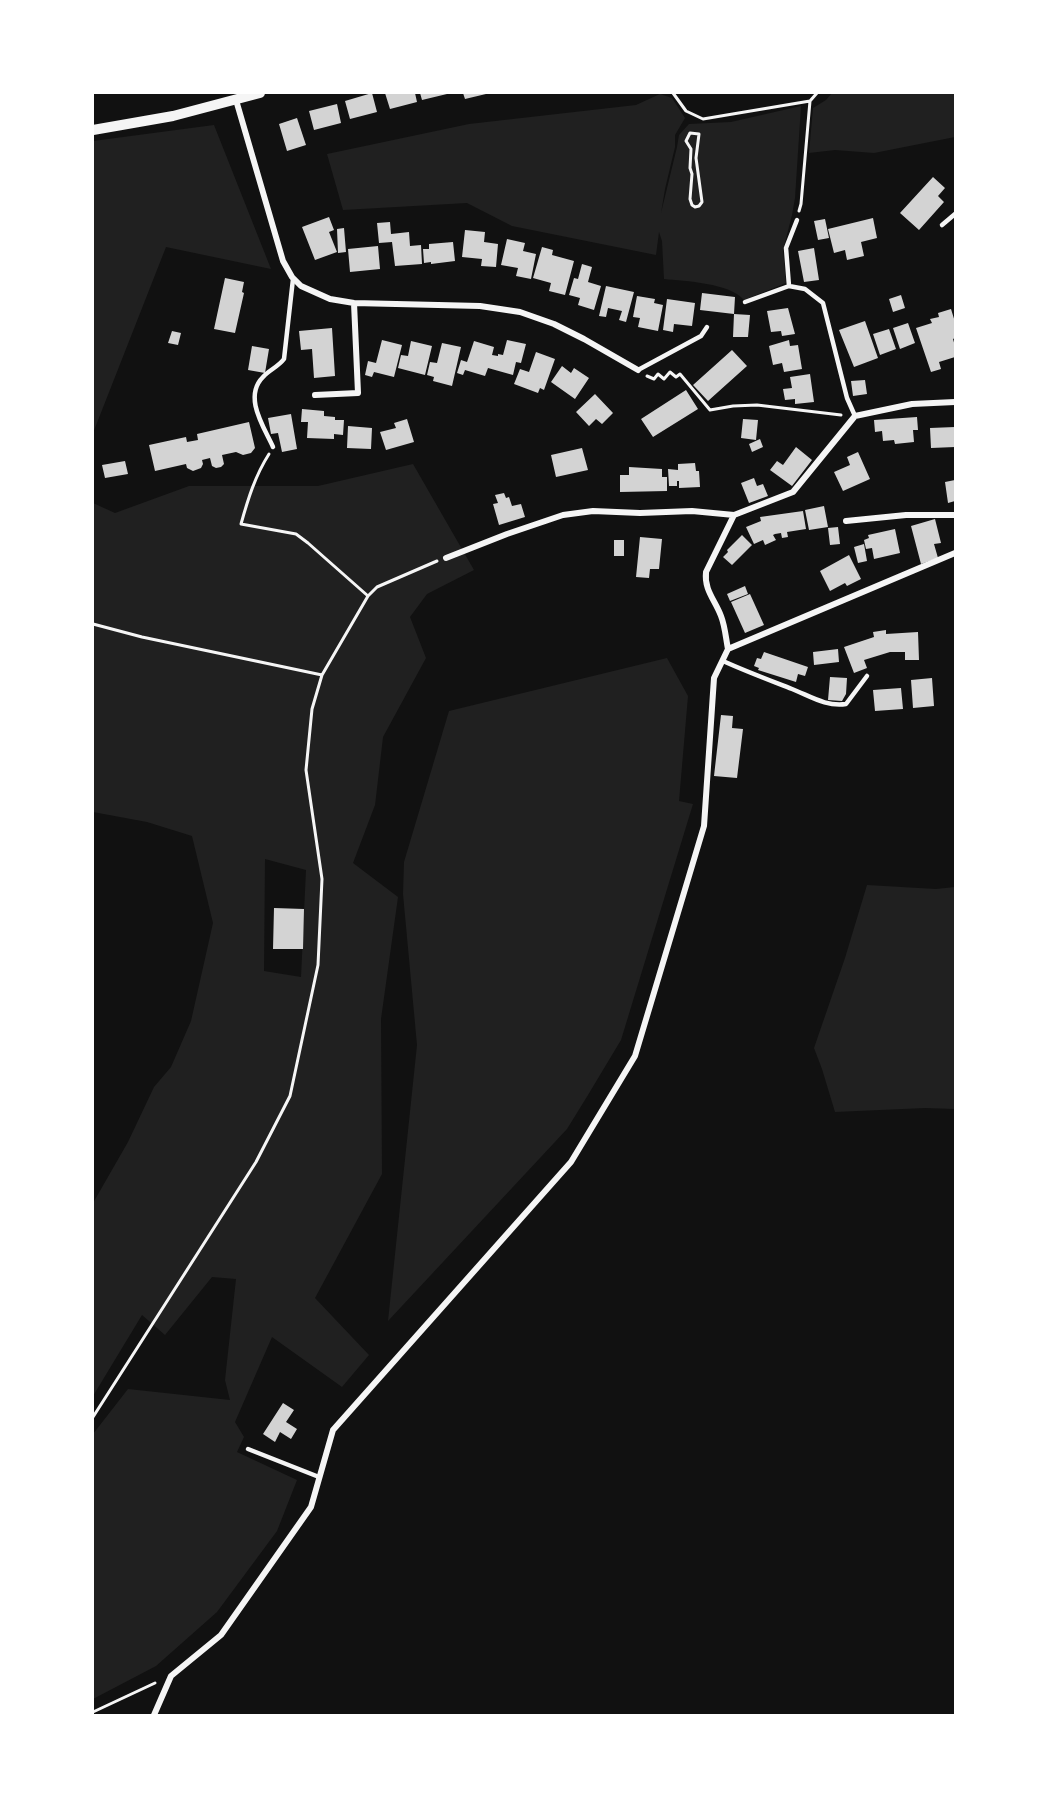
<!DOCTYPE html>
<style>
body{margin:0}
#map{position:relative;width:1048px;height:1808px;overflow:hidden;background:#111;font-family:"Noto Sans",sans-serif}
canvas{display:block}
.frame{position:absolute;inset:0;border:94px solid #fff;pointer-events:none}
</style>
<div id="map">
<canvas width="1048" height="1808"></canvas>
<div class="frame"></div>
</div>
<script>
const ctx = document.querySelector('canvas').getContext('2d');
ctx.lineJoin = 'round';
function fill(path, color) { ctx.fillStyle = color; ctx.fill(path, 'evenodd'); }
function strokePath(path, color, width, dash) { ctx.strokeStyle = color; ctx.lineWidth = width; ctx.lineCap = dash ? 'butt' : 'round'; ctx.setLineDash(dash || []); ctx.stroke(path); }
const green = new Path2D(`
 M832,93H955V137L874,153L835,150L809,153L813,108L826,100Z
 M660,94L672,98L685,118L675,135V147L665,189L661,213L677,147L679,135L689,124L731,122L801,106L795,198L792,215L783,250L786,283L744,300C730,283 685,281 664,279L662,241L659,232L656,255L512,226L467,203L343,210L327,154L469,124L636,105Z
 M214,125L271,269L166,247L93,433V141Z
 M413,464L474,570L427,594L410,617L426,658L383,737L375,805L353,863L398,897L381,1019L382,1174L315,1298L369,1355L342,1387L272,1337L235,1422L244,1437L237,1452L297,1480L277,1531L217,1612L156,1666L93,1699V1434L128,1389L230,1400L225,1380L236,1279L212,1277L165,1335L142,1315L93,1396V1203L128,1142L154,1087L171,1067L191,1021L213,923L192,836L147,822L93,812V503L115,513L189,486H318ZM265,859L306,870L301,977L264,971Z
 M667,658L688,696L679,801L693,804L621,1040L588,1095L567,1129L388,1321L417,1045L403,894L404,862L449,711Z
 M867,885L936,889L955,887V1109L925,1108L835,1112L822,1069L814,1048L845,958Z`);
const building = new Path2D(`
 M372,93L377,112L350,119L345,101Z
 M385,93H415L417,102L390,109Z
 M420,93H447V94L422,100Z
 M463,93H485L486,94L465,99Z
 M337,104L341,123L314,130L309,111Z
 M297,118L306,145L287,151L279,124Z
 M933,177L945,188L938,196L944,202L919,230L900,213Z
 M329,217L334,230L329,232L337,252L315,260L302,227Z
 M873,218L877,238L861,242L864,256L847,260L845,250L834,253L828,229Z
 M825,219L829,238L818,240L814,221Z
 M390,222L391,234L409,232L410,246L421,245L422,264L395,266L392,242L379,243L377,223Z
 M344,228L346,252L338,253L337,229Z
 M465,230L485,232L484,242L498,244L496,267L481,266L482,259L462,257Z
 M507,239L525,243L523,251L536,254L531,279L516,276L518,268L501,265Z
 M453,242L455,261L431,264V262L424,263L423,249H429V244Z
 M378,246L380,269L350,272L348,249Z
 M542,247L553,250L552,255L574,261L565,295L549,291L551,283L533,278Z
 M814,248L819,280L804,282L798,251Z
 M582,264L592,267L588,282L601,286L594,310L578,305L580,298L569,295L574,278L578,279Z
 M225,278L244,282L242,292L244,293L235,333L214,329Z
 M606,286L634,292L626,322L619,320L622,311L608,308L606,317L599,316Z
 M702,293L735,297L734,314L700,310Z
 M901,295L905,308L893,312L889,299Z
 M637,296L655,299L654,303L663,305L658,331L638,327L640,318L633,317Z
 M667,299L695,303L692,326L674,324L673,332L663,330Z
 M788,308L795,334L782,336L781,331L771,332L767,311Z
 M951,309L955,322V338L953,339L955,346V357L939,362L941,369L931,372L916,328L932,323L930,319L939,317L938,313Z
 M734,314L750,315L748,337H733Z
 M865,321L878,358L854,367L839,330Z
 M908,323L915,343L900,349L893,328Z
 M332,328L335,376L314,378L312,349L301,350L299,331Z
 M889,329L896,349L880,355L873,334Z
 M172,331L181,333L178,345L168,343Z
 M382,340L402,345L394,377L374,372L372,377L365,375L368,361L376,363Z
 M507,340L526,344L521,363L516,362L513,375L488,368L485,376L465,370L463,375L457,373L461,360L467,362L474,341L494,347L492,355L498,356V354L503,355Z
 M789,340L790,346L798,345L802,369L784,372L782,363L773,365L769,346Z
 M411,341L432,346L425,375L398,368L401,355L408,356Z
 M442,343L461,347L452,386L433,381L434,377L427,375L430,362L437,363Z
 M252,346L269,349L265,373L248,370Z
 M732,350L747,366L708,401L693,385Z
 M536,352L555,359L544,390L540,388L538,393L514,384L520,369L529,372Z
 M562,366L571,373L574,368L589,378L575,399L551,382Z
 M810,374L814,402L795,404V399L785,400L783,389L792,388L790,377Z
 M865,380L867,394L853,396L851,381Z
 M686,390L698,409L653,437L641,419Z
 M595,394L613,413L602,424L596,419L589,426L576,412Z
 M302,409L324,411V416L335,417V420H344L343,435L334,434V439L307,438L308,422H301Z
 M291,414L297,449L282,452L278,433L271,434L268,418Z
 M917,417L918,430H913L914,442L895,444L894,440L883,441L882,431L875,432L874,420Z
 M407,419L414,442L386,450L380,432L396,428L394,423Z
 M743,419L758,420L756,440L741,438Z
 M249,422L255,448L251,453L243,455L236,452L222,455L224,464L221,467L216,468L212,466L210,458L202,460L203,464L201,468L193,471L187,468L186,464L155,471L149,445L186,437L187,442L198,440L197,434Z
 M348,426L372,428L371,449L347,448Z
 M955,427V447L931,448L930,428Z
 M760,439L763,447L752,452L749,444Z
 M796,447L812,460L792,486L770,470L777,461L783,465Z
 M582,448L588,470L556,477L551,455Z
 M858,452L870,479L843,491L834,472L850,465L847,457Z
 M125,461L128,474L105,478L102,465Z
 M695,463L696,471H699L700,487L679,488V481H677V486H669L668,469L678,470V464Z
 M629,467L662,469V477H667V491L620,492V475H629Z
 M754,478L757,486L763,484L768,496L749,503L741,483Z
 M955,480V501L948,503L945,482Z
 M504,493L506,498L509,497L512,506L521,504L525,517L499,525L493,504L498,503L495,495Z
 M824,506L828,527L809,530L805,510Z
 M803,511L806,529L787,532L788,537L782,538L781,533L775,534L773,535L776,540L765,545L763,540L754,544L746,527L761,521L760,517Z
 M935,519L941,543L934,544L938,558L921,564L911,526Z
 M838,527L840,544L830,545L828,528Z
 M895,529L900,553L874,559L872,548L866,549L864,540L869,538L868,535Z
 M742,535L752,545L732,565L723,557L728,552L727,550Z
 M640,537L662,539L659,569H650L649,578L636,577Z
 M614,540H624V556H614Z
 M864,544L867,561L858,563L854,547Z
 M849,555L861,579L847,586L845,583L830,591L820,571Z
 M745,586L748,594L730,601L727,594Z
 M750,594L764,625L745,633L731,602Z
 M886,630V634L918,632L919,660H905V652H890L864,660L867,668L854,673L844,647L874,637L873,632Z
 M838,649L839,662L814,665L813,652Z
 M764,652L808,667L805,676L798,674L796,682L758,670L759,668L754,666L757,658L761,659Z
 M830,677L847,678L846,694L842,701L828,700Z
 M932,678L934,706L913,708L911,680Z
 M901,688L903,709L875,711L873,690Z
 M721,715L733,716L732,728L743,729L737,778L714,776Z
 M274,908L304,909L303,949H273Z
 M283,1403L294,1410L286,1422L297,1429L291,1439L280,1432L275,1442L263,1434Z`);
const path = new Path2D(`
 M673,93L686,111L703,119L810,101
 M690,133L699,134L696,158L702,202L699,206L695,207L692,205L690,199L692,174L690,168L691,149L686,141Z
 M799,211L801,204L810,101L817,93
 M647,376L654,379L658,374L664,379L670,372L676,377L680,374L710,410L733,406L757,405L841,415
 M269,454C255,476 248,499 241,524L296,534L308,543L368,596
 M93,624L142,637L322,675
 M93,1417L256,1162L290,1096L318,965L322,879L306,770L312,709L322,675L368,596L377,587L437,561
 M93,1712L155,1683`);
const service = new Path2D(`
 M942,225L955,214
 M789,286L805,289L823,303L847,398L855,416
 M789,286L786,248L797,220
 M745,302L789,286
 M638,370L701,336L707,327
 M273,447C264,427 243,397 263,377C269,370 278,367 284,359L293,279
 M723,661C745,671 769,680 792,689C810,696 826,707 846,704L867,676
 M248,1449L319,1477`);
const minor = new Path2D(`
 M236,100L283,261L292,277L301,286L330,299L354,303L480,306L520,312L554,324L584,339L638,370
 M315,395L358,393L354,303
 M846,521L906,515H955
 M446,558L507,534L563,515L593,511L640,513L692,511L734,515
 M728,649C726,639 725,626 721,616C715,600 704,590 706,572L734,515L793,492L855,416L912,404L955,402
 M154,1715L171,1676L221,1635L311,1507L333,1430L571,1162L635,1056L704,826L714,678L728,649L955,553`);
const tertiary = new Path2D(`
 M93,130L173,116L260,93`);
fill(green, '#202020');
fill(building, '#d3d3d3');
strokePath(path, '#f5f5f5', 3);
strokePath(service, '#f5f5f5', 4.5);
strokePath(minor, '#f5f5f5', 6);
strokePath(tertiary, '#f5f5f5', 10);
</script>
